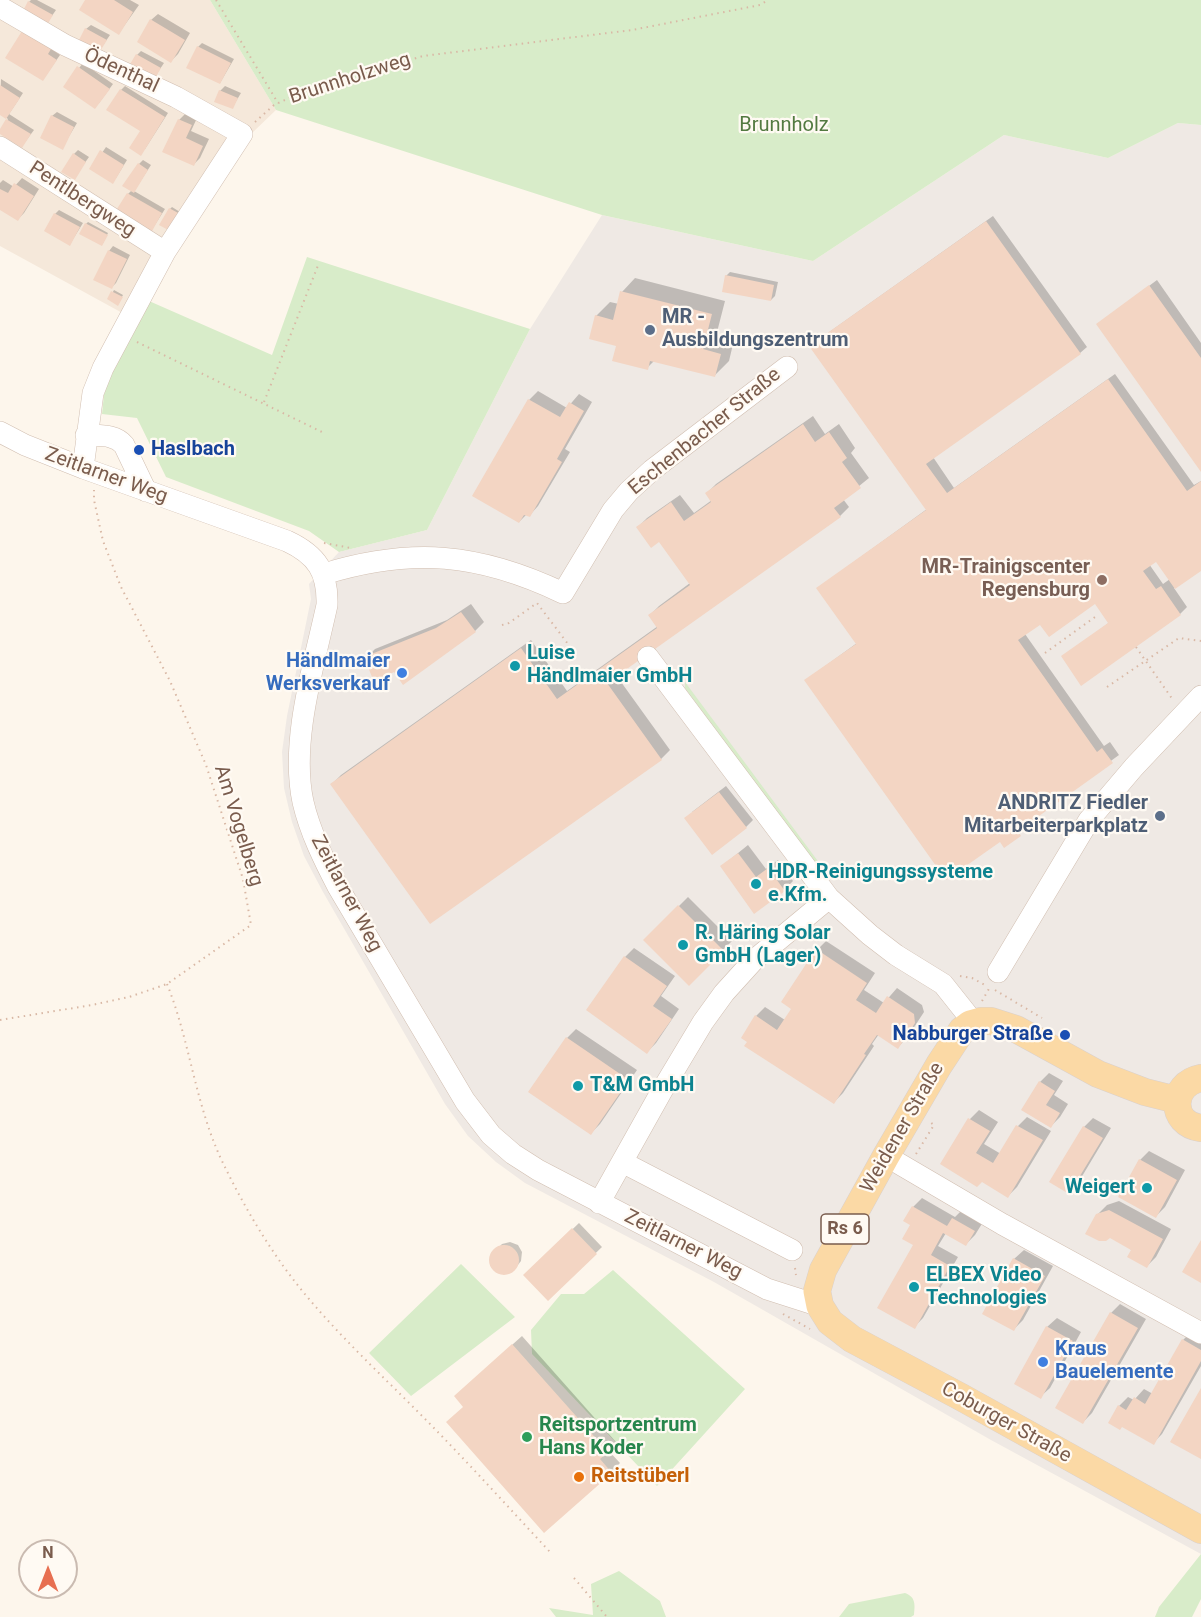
<!DOCTYPE html>
<meta charset="utf-8">
<style>
body{margin:0}
#map{position:relative;width:1201px;height:1617px;overflow:hidden;background:#fdf6ec;font-family:Roboto,sans-serif}
canvas{display:block}
.north{position:absolute;left:18px;top:1539px;width:60px;height:60px;box-sizing:border-box;background:#fffaf3;border:2px solid #cabbb1;border-radius:50%;rotate:0deg;font-size:16px;font-weight:700;line-height:24px;text-align:center;color:#7a5c4d}
.north::after{content:'';display:block;margin:auto;width:21px;height:27px;background:#e76f51;clip-path:polygon(50% 0,100% 100%,50% 72%,0 100%)}
</style>
<div id="map">
<canvas width="1201" height="1617"></canvas>
<div class="north">N</div>
</div>
<script>
const ctx = document.querySelector('canvas').getContext('2d');
ctx.lineJoin = 'round';
function fill(path, color) { ctx.fillStyle = color; ctx.fill(path, 'evenodd'); }
function strokePath(path, color, width, dash) { ctx.strokeStyle = color; ctx.lineWidth = width; ctx.lineCap = dash ? 'butt' : 'round'; ctx.setLineDash(dash || []); ctx.stroke(path); }
function drawText(font, color, halo, rows, align = 'center') {
  ctx.font = font + ' Roboto,sans-serif'; ctx.lineWidth = 4.5; ctx.setLineDash([]); ctx.textBaseline = 'middle'; ctx.strokeStyle = halo; ctx.fillStyle = color; for (const [text, x, y, turn = 0] of rows) {
    ctx.save(); ctx.translate(x, y); ctx.rotate((+turn || 0) * Math.PI / 180); ctx.textAlign = isNaN(turn) ? turn : align; if (halo) ctx.strokeText(text, 0, 0); ctx.fillText(text, 0, 0); ctx.restore();
  }
}
const residential = new Path2D(`
 M0,0H210L276,110L251,134L211,190L137,321L0,246Z`);
const industrial = new Path2D(`
 M1178,123L1201,125V1554L991,1440L714,1282L525,1183L496,1162L468,1136L445,1104L323,892L304,856L292,822L284,788L282,752L287,716L311,599L309,584L339,552L427,530L530,329L602,215L813,261L1004,135L1108,158Z`);
const green = new Path2D(`
 M210,0H1201V125L1178,123L1108,158L1004,135L813,261L602,215L276,110Z
 M307,257L530,329L427,530L339,552L309,531L166,477L137,418L102,414L105,385L149,301L272,355Z
 M685,682L823,868L817,867L685,688Z
 M461,1264L515,1317L411,1396L369,1353Z
 M613,1270L745,1389L657,1486L532,1354L531,1330L561,1294H584Z
 M1201,1554V1599L1192,1617H1155L1159,1607Z
 M619,1571L660,1601L666,1617H556L549,1608L593,1615L591,1584Z
 M905,1593C916,1597 915,1605 914,1615L911,1617H839L849,1604Z`);
const shadow = new Path2D(`
 M31,0H37L56,10L47,23L29,2Z
 M87,0H130L139,5L119,33Z
 M158,14L190,33L178,54L171,61L151,20Z
 M30,25L52,49L60,55L46,75Z
 M91,25L110,35L99,51L86,29Z
 M202,43L234,59L220,83L198,47Z
 M141,51L164,63L154,78L137,55Z
 M83,63L113,84L99,103L65,86Z
 M1,79L23,93L9,114L34,130L22,146L0,133L8,119L0,113Z
 M125,86L168,113L145,149L142,130L121,90Z
 M225,86L241,93L232,108L220,91Z
 M57,112L77,123L62,148L52,116Z
 M186,113L197,118L191,131L209,139L200,158L193,165L179,120Z
 M106,147L127,160L116,178L91,169Z
 M78,150L89,157L74,178V154Z
 M143,160L151,165L134,191L165,209L151,231L128,194L132,190L139,164Z
 M22,178L39,189L24,213L18,219L0,208V183L3,180L14,187Z
 M172,207L180,212L171,228L170,209Z
 M59,210L83,223L70,244L55,214Z
 M993,216L1087,347L1080,353L933,457L954,488L1115,374L1194,485L1201,481V569L1174,588L1187,607L1180,614L1082,683L1063,657L1110,622L1096,602L1041,623L1025,634L1104,746L1110,742L1119,755L1024,824L1027,828L1005,846L1000,840L806,680L857,643L818,588L927,509L818,340ZM1156,560L1170,579L1163,584L1149,564Z
 M88,222L108,233L103,243L86,224Z
 M113,246L130,255L116,283L112,287L109,251Z
 M730,272L778,282L775,296L771,300L726,276Z
 M635,278L725,301L716,336L734,340L729,361L715,375L655,360L647,368L618,345L596,316L610,302L619,304L622,292Z
 M1157,280L1201,343V469L1098,324Z
 M114,290L123,295L119,302L109,299Z
 M538,391L567,408L579,394L592,402L565,449L570,452L538,506L529,516L527,514L519,522L529,400Z
 M813,416L825,434L839,424L855,448L851,453L869,478L843,499L849,507L840,516L616,675L670,750L661,759L332,784L341,775L531,640L567,691L658,626L650,615L659,606L690,583L659,540L638,527L647,518L680,495L694,513L712,500L707,493L716,484Z
 M471,604L484,622L475,631L395,670L366,658L375,649L447,620Z
 M726,786L753,820L746,827L692,812Z
 M748,845L766,869L778,860L793,881L784,890L722,866Z
 M688,897L732,941L689,984L645,940Z
 M826,941L875,973L864,990L884,1003L897,988L922,1005L924,1012L907,1038L898,1047L879,1034L872,1044L874,1046L843,1093L834,1102L756,1016L765,1007L785,1020L793,1008L817,950Z
 M634,948L675,976L661,996L679,1009L656,1043L647,1052L588,1010L625,957Z
 M576,1029L637,1070L600,1124L591,1133L567,1038Z
 M1049,1073L1063,1081L1054,1095L1068,1104L1060,1117L1051,1126L1040,1082Z
 M979,1110L998,1122L984,1144L1001,1154L1018,1126L1027,1117L1051,1131L1017,1187L1008,1196L981,1180L942,1164L970,1119Z
 M1093,1118L1111,1128L1078,1183L1069,1192L1084,1127Z
 M1149,1151L1185,1170L1165,1207L1156,1216L1140,1160Z
 M922,1198L955,1217L962,1210L983,1222L975,1235L966,1244L946,1233L938,1246L958,1257L923,1318L914,1327L915,1245L912,1225L913,1207Z
 M1119,1201L1171,1229L1156,1257L1147,1266L1097,1215L1107,1205Z
 M579,1223L602,1247L548,1299L525,1275Z
 M510,1242L518,1245L522,1252L521,1261L514,1270L506,1274L496,1272L490,1265L491,1255L502,1244Z
 M1024,1250L1053,1266L1023,1320L1014,1329V1259Z
 M1120,1304L1146,1319L1092,1413L1083,1422L1111,1313Z
 M1057,1318L1081,1332L1050,1388L1040,1397L1016,1383L1047,1327Z
 M1192,1331L1201,1336V1366L1162,1434L1153,1443L1119,1406L1128,1397L1134,1400L1144,1389L1153,1394L1183,1340Z
 M522,1336L616,1442L608,1450L620,1463L611,1472L465,1407V1387Z`);
const building = new Path2D(`
 M85,0H114L133,12L119,35L79,10Z
 M28,1L53,15L47,25L23,11Z
 M150,19L185,40L171,63L137,42Z
 M85,28L107,40L99,53L78,42Z
 M22,31L51,49L48,54L57,60L43,81L5,58Z
 M197,46L231,63L220,84L186,68Z
 M136,54L161,68L154,80L129,66Z
 M77,66L110,89L95,109L63,87Z
 M0,85L20,98L6,119L0,115Z
 M120,89L165,117L141,156L129,148L140,131L106,110Z
 M219,90L238,98L233,109L214,102Z
 M51,115L74,127L63,150L40,138Z
 M6,119L31,134L22,148L0,134V129Z
 M178,119L192,125L186,138L203,146L194,166L162,152Z
 M100,150L124,165L113,184L89,169Z
 M73,153L86,162L75,180L61,172Z
 M138,163L148,170L134,193L122,186Z
 M14,183L34,196L18,221L0,210V189L8,193Z
 M127,193L162,213L151,233L115,212Z
 M169,208L180,214L170,231L159,225Z
 M54,213L80,227L70,246L44,231Z
 M986,221L1081,354L926,464L947,493L1108,379L1187,491L1201,481V571L1175,589L1156,562L1143,571L1156,589L1161,586L1181,615L1081,686L1061,656L1108,623L1095,604L1049,637L1040,625L1018,640L1097,752L1102,748L1113,763L1018,831L1021,836L1004,848L1000,842L946,880L804,680L856,644L816,588L926,510L809,346Z
 M85,223L108,235L102,246L79,234Z
 M108,250L127,259L112,289L93,280Z
 M725,275L774,285L771,301L722,292Z
 M1149,285L1201,358V472L1096,324Z
 M111,291L123,297L118,306L107,299Z
 M620,291L712,314L703,349L721,354L715,377L650,361L648,370L612,361L616,346L589,339L595,315L613,320Z
 M528,399L560,417L569,402L584,411L557,459L562,462L530,517L524,515L519,523L472,496Z
 M803,424L815,442L829,432L847,458L842,462L861,488L834,508L841,517L607,683L662,760L430,924L330,784L521,648L557,699L657,628L648,615L690,585L659,542L651,548L636,527L671,502L684,521L711,502L705,493Z
 M461,612L476,632L403,685L394,672L374,682L364,657L436,628Z
 M719,792L747,828L712,855L684,818Z
 M738,853L756,877L768,868L785,891L754,914L720,866Z
 M678,905L724,951L689,986L643,940Z
 M816,949L867,983L856,1000L876,1013L887,996L914,1014L915,1023L898,1049L877,1035L864,1054L866,1055L834,1104L744,1046L747,1042L741,1038L755,1015L777,1030L791,1009L781,1002Z
 M624,956L667,986L653,1006L672,1019L647,1054L586,1010Z
 M566,1037L629,1080L591,1135L528,1092Z
 M1039,1081L1055,1091L1046,1105L1060,1113L1051,1128L1021,1110Z
 M968,1118L990,1131L976,1153L993,1163L1016,1125L1043,1140L1008,1198L982,1182L977,1187L940,1164Z
 M1083,1126L1103,1138L1069,1194L1049,1182Z
 M1139,1159L1177,1180L1156,1218L1118,1197Z
 M912,1206L947,1226L952,1218L975,1231L966,1246L943,1233L931,1255L950,1266L915,1329L877,1308L913,1245L902,1239L910,1225L903,1221Z
 M1109,1210L1163,1239L1147,1268L1127,1257L1131,1250L1110,1238L1106,1241H1099L1085,1234L1096,1214Z
 M572,1228L597,1254L548,1301L523,1275Z
 M1201,1240V1283L1182,1272Z
 M489 1260a15 15 0 1 1 30 0a15 15 0 1 1-30 0Z
 M1013,1258L1045,1276L1014,1331L982,1314Z
 M1110,1312L1138,1328L1083,1424L1055,1408Z
 M1046,1326L1073,1341L1041,1399L1014,1384Z
 M1182,1339L1201,1350V1361L1154,1445L1122,1427L1120,1430L1108,1423L1118,1405L1126,1410L1134,1397L1145,1404Z
 M512,1344L608,1452L600,1459L612,1473L544,1533L446,1422L463,1407L454,1396Z
 M1201,1388V1459L1170,1442Z`);
const path = new Path2D(`
 M216,0L278,103
 M255,122L274,105L300,93L423,56L632,30L760,5L768,0
 M137,342L324,433
 M264,402L319,263
 M324,543L351,548
 M502,625L509,623L537,603L568,644
 M1136,647L1173,700
 M1045,653L1095,617
 M1107,687L1179,638L1201,641
 M960,976L972,978L985,985
 M167,984C190,1041 195,1104 222,1161C245,1209 274,1258 309,1299C347,1344 391,1384 432,1426C472,1467 511,1510 550,1552
 M995,990L1042,1018
 M982,1001L990,987
 M0,1020L92,1005L129,997L167,984L251,925L243,879L206,765L170,681L121,587L103,541L94,500V490
 M916,1154L934,1125L930,1122
 M795,1268L796,1275
 M783,1314L810,1329
 M574,1578L607,1617`);
const minor = new Path2D(`
 M0,7L65,45L176,97L242,134L165,252L103,368L93,393L83,468
 M0,147L165,252
 M0,432L25,445L83,468L287,541C317,555 328,572 327,605C314,665 290,741 303,802C310,832 324,860 338,887L465,1101L491,1135L513,1154L538,1170L767,1289L820,1306
 M86,435C100,436 115,434 124,445L146,491
 M324,574C412,547 479,553 563,593L613,510L629,491L652,470L787,367
 M648,657L829,898L870,935L896,955L943,984L974,1023
 M998,972L1089,820L1134,767L1201,696
 M886,1156L1002,1224L1201,1333
 M622,1162L792,1250
 M599,1203L664,1087L703,1022L724,993L753,961L829,898`);
const major = new Path2D(`
 M1201,1078C1170,1084 1169,1124 1201,1128
 M1177,1100L1145,1092L1098,1074L1016,1029L991,1021H981L970,1024L962,1030L939,1065L886,1156L823,1270L817,1291L820,1306L830,1322L852,1339L961,1397L1201,1530`);
const markers = [
 [650,330,6,"#5c6f8a"],
 [139,450,6,"#1a4fb4"],
 [1102,580,6,"#8d6e63"],
 [515,666,6,"#0f9aa8"],
 [402,673,6,"#3f7fe0"],
 [1160,816,6,"#5c6f8a"],
 [756,884,6,"#0f9aa8"],
 [683,945,6,"#0f9aa8"],
 [1065,1035,6,"#1a4fb4"],
 [578,1086,6,"#0f9aa8"],
 [1147,1188,6,"#0f9aa8"],
 [914,1287,6,"#0f9aa8"],
 [1043,1362,6,"#3f7fe0"],
 [527,1437,6,"#2e9e5b"],
 [579,1477,6,"#e8710a"]
];
const shields = [
 [845,1229,48]
];
const shieldNames = [
 ["Rs 6",845,1229]
];
const streetNames = [
 ["Ödenthal",121,71,25],
 ["Brunnholzweg",350,79,-18],
 ["Pentlbergweg",82,200,33],
 ["Eschenbacher Straße",705,432,-39],
 ["Zeitlarner Weg",106,476,20],
 ["Am Vogelberg",238,826,73],
 ["Zeitlarner Weg",346,894,62],
 ["Weidener Straße",903,1128,-60],
 ["Zeitlarner Weg",683,1245,27],
 ["Coburger Straße",1006,1423,29]
];
const parkNames = [
 ["Brunnholz",784,126]
];
const serviceNames = [
 ["MR -",662,318],
 ["Ausbildungszentrum",662,341],
 ["ANDRITZ Fiedler",1148,804,"right"],
 ["Mitarbeiterparkplatz",1148,827,"right"]
];
const transitNames = [
 ["Haslbach",151,450],
 ["Nabburger Straße",1053,1035,"right"]
];
const educationNames = [
 ["MR-Trainigscenter",1090,568],
 ["Regensburg",1090,591]
];
const cultureNames = [
 ["Luise",527,654],
 ["Händlmaier GmbH",527,677],
 ["HDR-Reinigungssysteme",768,873],
 ["e.Kfm.",768,896],
 ["R. Häring Solar",695,934],
 ["GmbH (Lager)",695,957],
 ["T&M GmbH",590,1086],
 ["Weigert",1135,1188,"right"],
 ["ELBEX Video",926,1276],
 ["Technologies",926,1299]
];
const shopNames = [
 ["Händlmaier",390,662],
 ["Werksverkauf",390,685],
 ["Kraus",1055,1350,"left"],
 ["Bauelemente",1055,1373,"left"]
];
const leisureNames = [
 ["Reitsportzentrum",539,1426],
 ["Hans Koder",539,1449]
];
const foodNames = [
 ["Reitstüberl",591,1477]
];
fill(residential, '#f5e8da');
fill(industrial, '#efe9e4');
fill(green, '#d8ecc9');
fill(shadow, '#0003');
fill(building, '#f3d5c3');
strokePath(minor, '#d1beb0', 22);
strokePath(major, '#dad1cd', 28);
strokePath(path, '#d9b8a5', 2, [1.5, 4.5]);
strokePath(minor, '#fff', 21);
strokePath(major, '#fbd9a5', 27);
for (const [x, y, r, color] of markers) { const dot = new Path2D(); dot.arc(x, y, r, 0, 2 * Math.PI); ctx.fillStyle = color; ctx.fill(dot); strokePath(dot, '#fffaf3', 2); }
for (const [x, y, w] of shields) { const box = new Path2D(); box.roundRect(x - w / 2, y - 15, w, 30, 4.5); ctx.fillStyle = '#fffaf3'; ctx.fill(box); strokePath(box, '#7a5c4d', 1.5); }
drawText('bold 18px', '#7a5c4d', null, shieldNames);
drawText('20px', '#7a5c4d', '#fffaf3', streetNames);
drawText('20px', '#537a41', '#fffaf3', parkNames);
drawText('bold 20px', '#4e5e75', '#fffaf3', serviceNames, 'left');
drawText('bold 20px', '#164399', '#fffaf3', transitNames, 'left');
drawText('bold 20px', '#785e54', '#fffaf3', educationNames, 'right');
drawText('bold 20px', '#0d838f', '#fffaf3', cultureNames, 'left');
drawText('bold 20px', '#366cbe', '#fffaf3', shopNames, 'right');
drawText('bold 20px', '#27864d', '#fffaf3', leisureNames, 'left');
drawText('bold 20px', '#c56008', '#fffaf3', foodNames, 'left');
</script>
